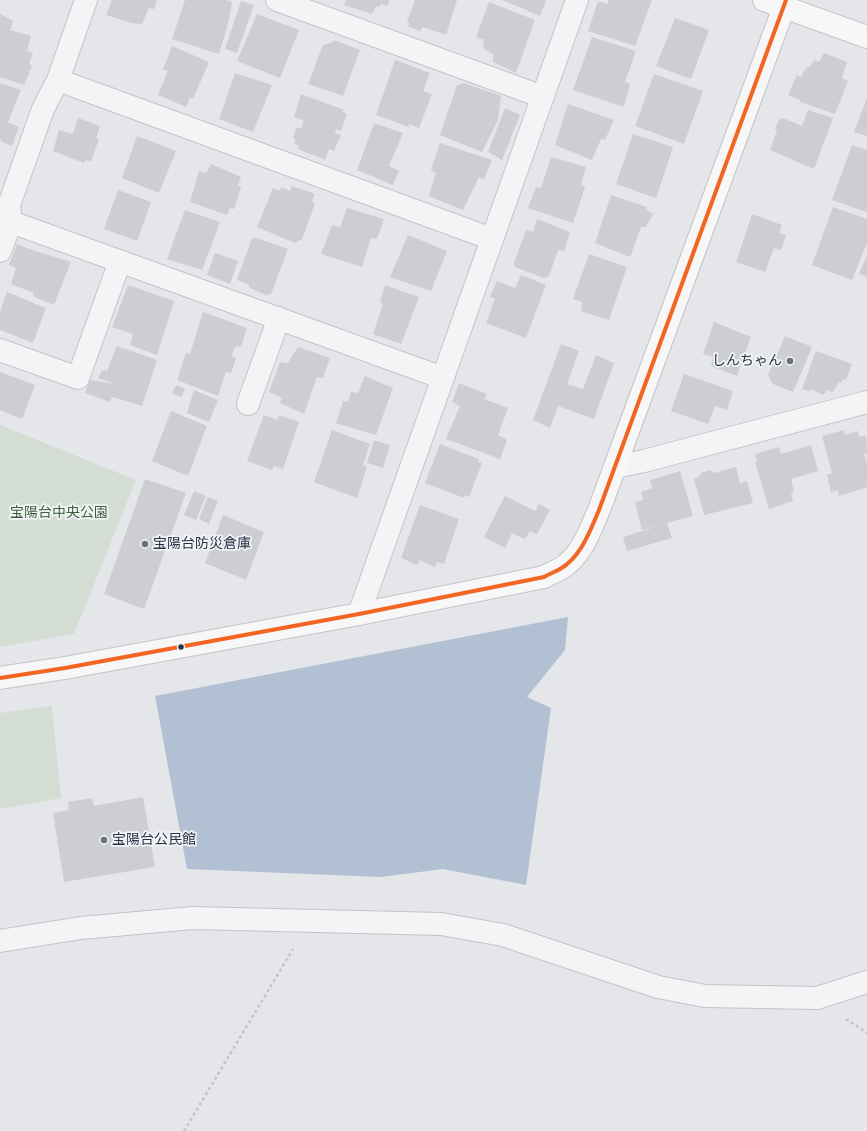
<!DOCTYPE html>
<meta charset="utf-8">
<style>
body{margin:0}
canvas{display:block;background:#e4e6e9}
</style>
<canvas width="867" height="1131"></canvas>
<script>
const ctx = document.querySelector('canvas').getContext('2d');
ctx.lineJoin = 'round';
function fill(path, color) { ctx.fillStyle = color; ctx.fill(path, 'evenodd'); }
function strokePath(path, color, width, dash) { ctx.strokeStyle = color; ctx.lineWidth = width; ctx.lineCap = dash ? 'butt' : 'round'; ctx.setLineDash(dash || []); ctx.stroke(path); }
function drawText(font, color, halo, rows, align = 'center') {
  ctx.font = font + ' Raleway,"Noto Sans JP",sans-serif'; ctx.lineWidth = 3.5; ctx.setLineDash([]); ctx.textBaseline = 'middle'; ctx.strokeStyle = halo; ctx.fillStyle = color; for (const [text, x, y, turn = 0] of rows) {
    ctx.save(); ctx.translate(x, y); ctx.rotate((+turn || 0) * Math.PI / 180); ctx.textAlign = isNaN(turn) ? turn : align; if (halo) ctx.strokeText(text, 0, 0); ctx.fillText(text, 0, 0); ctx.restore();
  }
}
const green = new Path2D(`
 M0,425L136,480L74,634L0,647Z
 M52,706L61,798L0,809V713Z`);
const water = new Path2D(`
 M568,617L565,650L527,697L551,708L526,885L443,869L381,877L187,869L155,696Z`);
const building = new Path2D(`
 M112,0H157L154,9L149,8L142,24L131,23L106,15Z
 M185,0H225L232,2L229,20L219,54L172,39Z
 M346,0H390L387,6L381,4L379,7L376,6L372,14L344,5Z
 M415,0H457L446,35L423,27L420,31L408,26L409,23L407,22Z
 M502,0H546L540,16Z
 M609,0H652L635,46L588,31L598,1L607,4Z
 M241,1L254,5L237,53L225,49Z
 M489,2L535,20L516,73L493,62V54L484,49L483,45L484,40L476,37Z
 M0,14L13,21L10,30L31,36L27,51L33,53L29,64L32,66L24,85L0,77Z
 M257,14L299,30L280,78L237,61Z
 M675,18L709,30L691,79L656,66Z
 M592,37L636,51L625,82L630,84L624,107L573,90Z
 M334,40L360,50L343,96L308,84L323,45L333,42Z
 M172,46L209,62L193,99L190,97L186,107L158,95L168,71L163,69Z
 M824,53L847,62L842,78L848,81L835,114L800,102V100L788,95L797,75L801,77L806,68L810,67L814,60L819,62Z
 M395,60L430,73L423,91L432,94L419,128L409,124V127L376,115Z
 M235,73L272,85L253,132L219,119Z
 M654,74L703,91L684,144L635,126Z
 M0,83L21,90L8,122L19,127L12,146L0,141L1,139L0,138Z
 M464,83L501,96L498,120L482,152L440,135L457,85Z
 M301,94L344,110L342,112L347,114L341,131L336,129L335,133L341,135L334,151L329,149L325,160L298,149L299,146L294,144L296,140L293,138L296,128H301L304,121L294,117Z
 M867,98V136L854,132Z
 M568,104L614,120L605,140L601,139L592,160L555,145Z
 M505,108L520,115L502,160L488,152Z
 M808,110L833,118L814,169L770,150L777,130L775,128L779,120L783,118L802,126Z
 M78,118L100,126L96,138L99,139L91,161L85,160L84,163L53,151L59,130L73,134Z
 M374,123L403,133L389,166L399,171L393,185L357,170Z
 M633,134L673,147L656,198L616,184Z
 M137,136L176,151L159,193L122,178Z
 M440,143L492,160L484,179L479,177L463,210L429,196L436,173L431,170Z
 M852,145L867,150V211L866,212L832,200Z
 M551,157L586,167L581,184L585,187L573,223L528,208L536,187L541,188Z
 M211,164L241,177L238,186L241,187L234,209L230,208L227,215L190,202L199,171L206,173Z
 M292,186L315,194L312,201L315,204L302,239L295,243L257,227L273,188L280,191L281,187L290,191Z
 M118,190L151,202L137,241L104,229Z
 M611,195L647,207L646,210L653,214L646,227H641L630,257L595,243Z
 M833,207L867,219V243L852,280L812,265Z
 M347,208L384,219L377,239L371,238L362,267L321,254L332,225L340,227Z
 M185,210L220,222L202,270L167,259Z
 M752,214L782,225L779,233L786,235L781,250L774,248L765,272L736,262Z
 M537,219L570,232L564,251L558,250L549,276L544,278L515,267L514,263L526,230L533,232Z
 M408,235L447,251L431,291L390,277Z
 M252,238H257L288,249L271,294L266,295L250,288L248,284L237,280Z
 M17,244L29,249L71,262L54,305L33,296L34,293L11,284L16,268L9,265Z
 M215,253L238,261L230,284L207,275Z
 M589,254L627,267L609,320L581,311L582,302L573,299Z
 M867,255V277L859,274Z
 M521,275L546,285L526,338L486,323L495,299L490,297L497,281L515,288Z
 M128,285L174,301L157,355L130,345L133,334L112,327Z
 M385,285L419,297L401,344L373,334L383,304L380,302Z
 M7,292L46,308L33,343L0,330V312Z
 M203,312L247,328L241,347L236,346L231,356L236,358L231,373L226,372L218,396L177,380L186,353L190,354Z
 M714,322L751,337L737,376L711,366L713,357L703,354Z
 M785,336L812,347L793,392L773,384L768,375Z
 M561,344L579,351L567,384L583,389L596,355L614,363L594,419L558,406L550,428L533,420Z
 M117,346L157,360L142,406L112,397L110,402L85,393L90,380L116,384L98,378L102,370L107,371Z
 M298,347L330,358L323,378L317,377L304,414L280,403L282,398L269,392L280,362L288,363Z
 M816,351L852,364L846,380L843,379L841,383L839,382L833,392L827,390L823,395L811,389L809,391L802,389Z
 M0,372L35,385L22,419L0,410Z
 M684,374L733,391L727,410L715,406L708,424L671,411Z
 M365,376L393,388L376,435L336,423L343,401L348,402L351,392L358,393Z
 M459,383L487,394L484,399L508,408L498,435L507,440L500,459L446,439L460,406L452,402Z
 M176,385L185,389L181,397L172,393Z
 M194,390L218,400L209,422L187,413Z
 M171,411L207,426L188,476L152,461Z
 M264,415L277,420L279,415L299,422L283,469L274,466L272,470L247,461Z
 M332,430L370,444L363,465L367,467L357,498L314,482Z
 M844,430L845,435L858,431L859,437L866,435L867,453L864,454L867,464V487L839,496L838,490L831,492L827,475L832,473L822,436Z
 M374,440L390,445L383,468L367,463Z
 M440,444L479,459L478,462L482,463L469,497L465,495L464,498L425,483Z
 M811,445L818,471L791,479L794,492L791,493L793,501L769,509L755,462L757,461L755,454L779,447L781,454Z
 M736,467L740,483L747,481L753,503L704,515L694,479L699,477L701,473L710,470L714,473Z
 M680,471L693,516L667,523L672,538L627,551L623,537L661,525L642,530L635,502L643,500L641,492L652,488L650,480Z
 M145,479L186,493L144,609L104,594Z
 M194,491L206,496L196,520L184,515Z
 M505,496L535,511L539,504L550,510L537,534L530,531L525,539L512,533L505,548L484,537Z
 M208,497L218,501L209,524L199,519Z
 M420,505L459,519L444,564L437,562L435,567L420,560L417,565L401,558Z
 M223,515L264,532L246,580L205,563Z
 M143,797L155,867L64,882L53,813L69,810L68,802L92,798L94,806Z`);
const path = new Path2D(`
 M846,1019L867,1033
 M184,1131L293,949`);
const street = new Path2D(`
 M277,0L543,97
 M58,80L492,239
 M0,222H11L443,378
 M0,251L11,222L9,205L43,109L58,80L86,0
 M0,350L78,378L120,261
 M248,404L279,318
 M615,467L644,461L867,402
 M359,614L577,0
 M0,941L81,928L193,918L441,924L503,935L658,987L705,996L817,998L867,982`);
const secondary = new Path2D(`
 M764,0L867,37
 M0,678L65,668L359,614L544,577C549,574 555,572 560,569C581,557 590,531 599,510L784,7`);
const bus1 = new Path2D(`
 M0,678L65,668L359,614L544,577C549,574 555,572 560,569C581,557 590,531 599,510L786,0`);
const markers = [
 [790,361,4,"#6b707d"],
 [145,544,4,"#6b707d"],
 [181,647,3.5,"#2a3143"],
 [104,840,4,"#6b707d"]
];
const poiNames = [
 ["しんちゃん",782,361,"right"],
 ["宝陽台防災倉庫",153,544],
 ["宝陽台公民館",112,840]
];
const parkNames = [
 ["宝陽台中央公園",59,513]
];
fill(green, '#d4ddd4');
fill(water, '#b2c0d4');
fill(building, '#ccced1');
strokePath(street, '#c2c4c7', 24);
strokePath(secondary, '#c2c4c7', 24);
strokePath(path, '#c3c4c9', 2.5, [3, 3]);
strokePath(street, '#f3f4f6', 22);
strokePath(secondary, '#f7f7f7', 22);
strokePath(bus1, '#f26522', 4);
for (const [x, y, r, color] of markers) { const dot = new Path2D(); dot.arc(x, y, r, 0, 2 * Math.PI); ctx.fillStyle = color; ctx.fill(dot); strokePath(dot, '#f2f4f8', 1.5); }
drawText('14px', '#2a3143', '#f2f4f8', poiNames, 'left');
drawText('14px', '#3b5f37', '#f2f4f8', parkNames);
</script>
